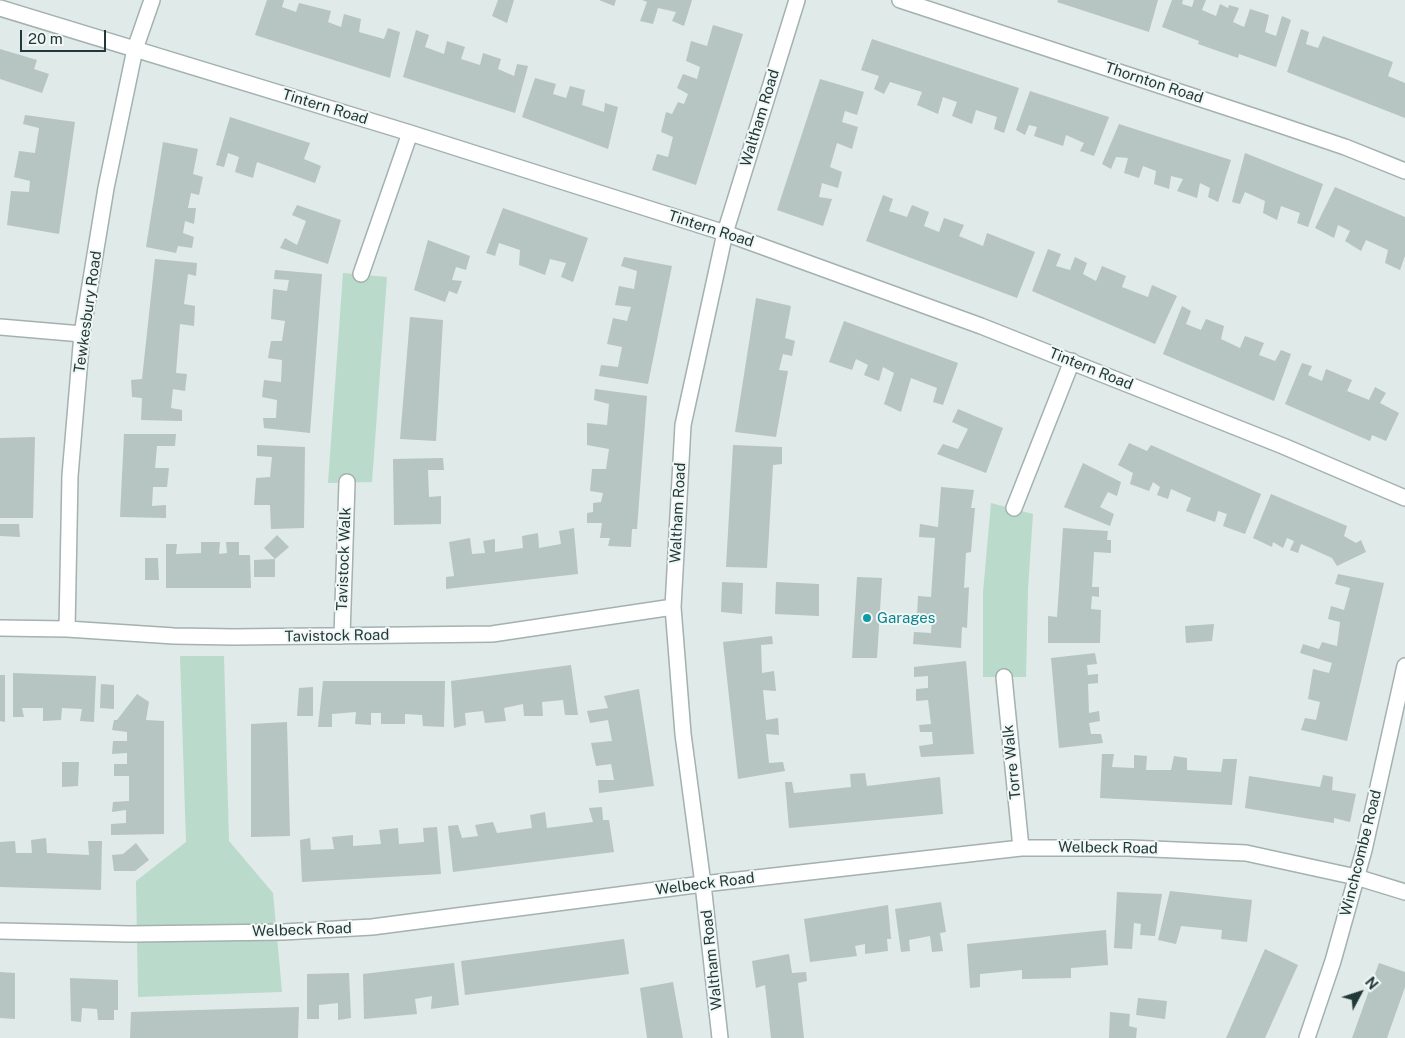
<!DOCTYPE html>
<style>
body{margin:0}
#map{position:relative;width:1405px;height:1038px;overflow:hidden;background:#e0eae8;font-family:"Public Sans",sans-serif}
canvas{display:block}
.north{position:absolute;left:1335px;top:968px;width:50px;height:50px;-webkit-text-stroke:4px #f0f7f5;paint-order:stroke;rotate:50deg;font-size:14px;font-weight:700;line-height:20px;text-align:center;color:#223939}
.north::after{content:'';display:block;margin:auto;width:18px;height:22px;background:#223939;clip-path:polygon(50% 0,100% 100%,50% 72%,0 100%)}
.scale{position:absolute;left:20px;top:30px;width:86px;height:22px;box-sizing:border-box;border:2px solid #223939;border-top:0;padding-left:6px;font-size:15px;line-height:18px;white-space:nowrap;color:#223939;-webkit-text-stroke:4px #f0f7f5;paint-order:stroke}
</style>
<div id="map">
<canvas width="1405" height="1038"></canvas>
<div class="north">N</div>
<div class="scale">20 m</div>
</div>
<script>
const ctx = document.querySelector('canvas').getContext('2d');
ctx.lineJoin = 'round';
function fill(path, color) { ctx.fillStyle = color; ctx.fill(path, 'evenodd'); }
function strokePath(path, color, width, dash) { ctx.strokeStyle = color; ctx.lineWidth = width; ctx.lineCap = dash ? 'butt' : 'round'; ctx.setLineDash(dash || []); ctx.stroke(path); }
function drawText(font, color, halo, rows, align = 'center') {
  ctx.font = font + ' "Public Sans",sans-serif'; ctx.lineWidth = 4; ctx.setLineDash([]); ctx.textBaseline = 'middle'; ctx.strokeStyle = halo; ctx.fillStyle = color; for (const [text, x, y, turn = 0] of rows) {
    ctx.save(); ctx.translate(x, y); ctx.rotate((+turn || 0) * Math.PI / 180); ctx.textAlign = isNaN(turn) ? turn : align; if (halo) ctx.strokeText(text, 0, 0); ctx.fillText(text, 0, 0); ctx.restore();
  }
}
const green = new Path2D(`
 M343,273L387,277L372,482L328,483Z
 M991,503L1033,514L1028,589L1026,677H983V592Z
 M180,656H224L229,841L273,893L282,992L138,997L136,881L186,842Z`);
const building = new Path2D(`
 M267,0H284L282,7L296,12L299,3L331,11L328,22L341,27L344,14L361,19L359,32L384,39L388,28L400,32L390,78L255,35Z
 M498,0H514L507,23L492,16Z
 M599,0H616L614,6Z
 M642,0H692L684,26L672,21L676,12L658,8L653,24L640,21L647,2Z
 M1058,0H1158L1149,32L1057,2Z
 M1172,0H1183L1182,4L1192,7L1194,0H1206L1202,10L1216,16L1220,4L1228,8L1229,5L1239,8L1233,22L1244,27L1250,9L1269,15L1265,32L1276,36L1282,16L1291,20L1276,67L1239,54L1238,58L1198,44L1199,41L1162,27Z
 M713,25L743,34L696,185L652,170L657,154L668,157L673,137L661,132L666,112L672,114L678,102L684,104L688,94L677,88L683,74L697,79L700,67L686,61L691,41L707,46Z
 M1301,29L1309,32L1306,44L1318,48L1323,36L1393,62L1388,76L1405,83V118L1287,72Z
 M416,30L429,35L425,47L444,54L447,41L465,47L461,59L480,65L483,53L501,59L498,69L514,76L517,64L528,66L515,113L403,77Z
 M872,39L1019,88L1004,133L994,129L997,117L976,110L972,124L952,116L957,102L943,97L938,114L917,105L922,92L890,82L884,94L874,89L879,76L861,70Z
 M0,49L37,60L34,69L49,74L42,93L0,79Z
 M535,78L556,84L553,94L566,98L570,86L585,90L582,105L604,112L605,103L618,107L608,149L522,117Z
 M820,79L864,92L857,115L845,111L842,122L858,127L852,149L837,143L830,167L842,172L838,188L822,183L819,197L832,199L823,226L777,210Z
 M1030,91L1109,117L1094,156L1080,151L1084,143L1066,135L1063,146L1034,136L1037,127L1029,125L1025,135L1016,130Z
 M25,115L75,122L59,234L7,225L11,191L29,192L30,181L14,177L19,151L35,153L39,128L23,124Z
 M230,117L310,143L304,159L321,166L315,183L257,162L253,178L235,172L239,157L228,153L224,167L216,165Z
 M1119,124L1231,160L1218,202L1208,197L1210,188L1200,183L1197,198L1177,191L1183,179L1171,176L1169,189L1154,184L1156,171L1143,166L1139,178L1124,173L1128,158L1116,157L1111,169L1102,164Z
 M163,142L198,149L193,174L203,177L199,195L191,193L188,208H196L194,224L185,221L183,233L194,237L192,248L178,246L176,253L146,247Z
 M1245,153L1323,184L1308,227L1297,223L1300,213L1281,206L1277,220L1263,213L1265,201L1245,192L1240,204L1232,202Z
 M1335,187L1405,217V256L1400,270L1385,263L1388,250L1366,240L1361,251L1345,241L1350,231L1338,225L1334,238L1315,228Z
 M883,195L893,199L889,211L907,217L912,205L929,212L924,226L939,232L944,218L964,225L959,236L983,246L987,233L1035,252L1017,298L866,241Z
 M297,205L341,220L328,264L280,248L285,238L297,245L306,221L292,215Z
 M503,208L588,238L573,282L561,277L566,263L550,259L545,275L519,265L520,250L499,243L495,256L486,253Z
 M428,240L470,256L466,270L456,267L452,280L462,281L457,294L449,291L445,302L414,290Z
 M1048,249L1061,254L1056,266L1070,270L1075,257L1087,263L1083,274L1096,281L1102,266L1126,276L1122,287L1148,297L1152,285L1177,296L1155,344L1032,291Z
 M624,257L672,266L648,384L599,376L601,365L618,367L622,347L607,344L613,318L627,321L631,307L615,305L619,286L634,289L637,271L621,266Z
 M155,259L197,263L196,276L188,274L184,304L195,306L194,326L180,324L176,373L187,374L185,391L173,389L171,408L182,410V421L141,420L142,398L132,397L131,380L142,379Z
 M275,270L322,274L310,433L264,428L263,418H276L277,400L262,397L264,380L281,382L282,360L268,358L271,341H282L285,321L271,319L273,289L287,291L289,280L274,279Z
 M756,298L791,306L785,338L795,341L792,356L783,354L779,370L788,371L776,437L735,432Z
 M1182,306L1191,311L1186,324L1201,330L1206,319L1224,326L1221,339L1240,348L1245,336L1264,343L1259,355L1275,361L1281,350L1291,354L1274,401L1163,354Z
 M410,317L443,320L436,441L400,439Z
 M844,321L958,363L943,405L933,402L937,388L911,378L901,412L884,404L894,373L883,367L879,381L864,375L868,365L856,359L852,370L829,362Z
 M1302,363L1312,366L1308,375L1322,381L1326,369L1352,380L1347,391L1369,400L1375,387L1386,393L1380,403L1399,413L1386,441L1372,435L1370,441L1285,404Z
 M595,389L647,396L637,529H632L631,547L608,546L610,538H600L602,523H587V513L593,512V503L601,502L603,493L590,491L592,469H606L609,449L587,445V423L607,425L609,404L594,400Z
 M958,409L1003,428L986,473L937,454L943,444L958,449L968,429L952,422Z
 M124,434H176L175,446H157L155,468H169L167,487H153L152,506L166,505V518L120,517Z
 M35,437L33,518H0V438Z
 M1129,443L1147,451L1151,445L1261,494L1245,534L1223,526L1227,514L1218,511L1215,522L1186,511L1191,498L1171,489L1168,499L1157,495L1160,487L1153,482L1149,491L1130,484L1133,473L1118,465Z
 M257,445L305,447L304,528L271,529L270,505H254L256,478L270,477L272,457L257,456Z
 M733,445L782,447V464L773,465L767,568L726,567Z
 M443,458L444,470H428L429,497L441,496V524L394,525L393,459Z
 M1083,463L1121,482L1117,496L1108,492L1100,507L1114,514L1110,526L1064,507Z
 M941,487L974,490L971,508H975L971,552L966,553L964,588L969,587L967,628L962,627L961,648L913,644L914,632L931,633L932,615L917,616L918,596L931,597L935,538L919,537L920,524L938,527Z
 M1271,494L1347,526L1344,536L1356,543L1361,540L1366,552L1337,566L1332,558L1301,544L1298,553L1290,550L1294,541L1287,538L1283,548L1273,542L1272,547L1253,538Z
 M0,524H19L20,537L0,536Z
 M574,528L578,574L446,589V577L454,576L449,542L470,538L472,554L485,553L483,541L495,539V552L523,548L522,536L538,533L539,548L561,544L559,531Z
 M1063,528L1108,531L1107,540H1111V553L1094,552L1092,587H1099V597L1092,596L1091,609L1101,610L1100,643H1048V616L1057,617Z
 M277,535L289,547L275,559L264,548Z
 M201,542H220L219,554L227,553L226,542H239V555H250L251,588H166V544H177L176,554L201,553Z
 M145,558H158L159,580H145Z
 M275,559V577H254V560Z
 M1338,574L1384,583L1347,741L1301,730L1305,718L1316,720L1320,702L1308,699L1313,669L1329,673L1332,663L1300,653L1303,644L1319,649L1322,642L1337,646L1340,622L1328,619L1331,606L1344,610L1350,588L1335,584Z
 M857,577L882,578L877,658H852Z
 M722,582L743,583L742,614L721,612Z
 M776,582L819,584V616L775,614Z
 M1214,624L1212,641L1186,643L1185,626Z
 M772,636L773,644L761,645L762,673L774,671L776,691L763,690L766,720L778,718L779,735L766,734L769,763L783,762L785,771L738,779L723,642Z
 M1095,653L1097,664L1087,665L1088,675L1098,674V683L1088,684L1089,713L1099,711L1100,721L1089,723L1091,734H1101L1103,743L1059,748L1051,658Z
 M966,661L974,754L921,757L919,746L933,744L932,732H920L919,725L931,724L928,700L916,701V689L928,688V676L914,677V667Z
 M571,665L578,715H565L563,700L542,702L543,716H524L523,704L504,708L506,721L485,723L483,711L465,713L466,725L454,728L451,681Z
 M13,673L96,676L94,722L80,721L82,709L62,708L61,720L43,721V708H22L24,717H13Z
 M0,675H5V722L0,721Z
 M323,681H445L444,727L423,726L422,715L405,714V724H381V713H371V725L355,724L356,712L332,714V727H318Z
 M101,684L114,685V709L100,708Z
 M313,687V716H297L299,688Z
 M639,689L654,786L599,793L598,780H614L611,764L596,766L591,743L612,741L608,720L590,723L587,711L608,708L604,696Z
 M137,694L149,702L146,720L164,721V834L111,835V824L126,823V810L112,812L113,802L129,801V776H114V764H127V753L112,754L113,741H127V732L112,730L114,720H117Z
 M287,722L290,836L251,837V724Z
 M1102,754H1114L1112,767L1134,768V755L1147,756L1146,770H1171L1174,756L1187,758V770L1221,772L1223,759H1237L1232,805L1100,798Z
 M62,762H79L78,786L62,787Z
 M865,773L867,786L940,777L943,814L789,828L785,782H792L794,793L851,787L850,774Z
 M1323,775L1333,777L1332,790L1356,794L1350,822L1334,818V823L1245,808L1249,776L1320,787Z
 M602,807L603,820H609L614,852L453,872L448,826L458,825L462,838L478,836L475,825L493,822L497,833L532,828L530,815L545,812L547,828L593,822L589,808Z
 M437,827L441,874L302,882L300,840L310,838L311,850L334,849L332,837L353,835V846L381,844L379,830L398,828L399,844L424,842L423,828Z
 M46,838L47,853L89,855L88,841H102L101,890L0,887V842L15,841L16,853H32L31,840Z
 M136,843L149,860L135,871H114L112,855L123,854Z
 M1170,891L1252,900L1247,942L1221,939L1222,930L1181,926L1176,944L1158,940Z
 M1117,892L1162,894L1155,936L1140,935L1141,924L1134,923L1132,949L1114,948Z
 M941,902L946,932L940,933L943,951L932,952L930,936L909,940L910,951L901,952L895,909Z
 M888,905L891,939H887L888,951L865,954V944L855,946L857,956L810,962L804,919Z
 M1106,930L1108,965L1071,968V978L1022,979V970L980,974V987L970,988L967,944Z
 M624,939L629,974L465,995L461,961Z
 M1265,949L1298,965L1265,1038H1226Z
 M789,954L792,973L806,972L807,981L798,983L804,1038H771L765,985L756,988L752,961Z
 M454,963L459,1005L431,1009L432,996L415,999L417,1014L364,1019L363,974Z
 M1379,963L1405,972V987L1387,1038H1352Z
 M0,972L15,973V1019L0,1018Z
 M349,973L351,1018L338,1020V1003L319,1005V1019H307V974Z
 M70,978L118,980V1010H114V1020H98L97,1009L82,1008L81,1022L71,1021Z
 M673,982L683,1038H647L640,988Z
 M1138,998L1167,1001L1165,1019L1136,1015Z
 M299,1007L298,1038H130L131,1012Z
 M1110,1012L1130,1014L1129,1026L1137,1028L1136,1038H1109Z`);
const minor = new Path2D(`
 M900,0L1271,122L1345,147L1405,171
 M0,8L410,133L725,233L981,326L1283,446L1405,498
 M361,274L410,133
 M0,327L82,334
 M1014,508L1072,361
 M0,628L67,629L174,636L234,637L492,634L673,607
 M67,629L70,476L82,334L106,188L135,49L152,0
 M342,636L347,482
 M1004,677L1021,848
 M0,931L130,934L283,932L372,927L703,884L1021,848H1129L1246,853L1356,877L1405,892
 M720,1038L703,884L683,734L673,607L683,425L725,233L797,0
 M1307,1038L1333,961L1364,850L1405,666`);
const markers = [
 [867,618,5,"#0f9aa8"]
];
const streetNames = [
 ["Thornton Road",1154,83,18],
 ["Tintern Road",325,107,17],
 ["Waltham Road",760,118,-73],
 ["Tintern Road",711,229,18],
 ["Tewkesbury Road",88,312,-82],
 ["Tintern Road",1091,369,22],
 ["Waltham Road",678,513,-87],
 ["Tavistock Walk",344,559,-88],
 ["Tavistock Road",337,636,-1],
 ["Torre Walk",1012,762,-96],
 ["Welbeck Road",1108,848,1],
 ["Winchcombe Road",1361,853,-76],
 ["Welbeck Road",705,884,-7],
 ["Welbeck Road",302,930,-2],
 ["Waltham Road",712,960,-96]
];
const cultureNames = [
 ["Garages",877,618]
];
fill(green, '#badacb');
fill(building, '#b6c4c2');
strokePath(minor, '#a3b1b0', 18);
strokePath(minor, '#fff', 15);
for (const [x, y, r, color] of markers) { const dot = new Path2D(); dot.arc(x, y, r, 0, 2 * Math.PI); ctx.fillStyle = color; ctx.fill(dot); strokePath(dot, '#f0f7f5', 2); }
drawText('15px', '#223939', '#f0f7f5', streetNames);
drawText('15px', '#0d838f', '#f0f7f5', cultureNames, 'left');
</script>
